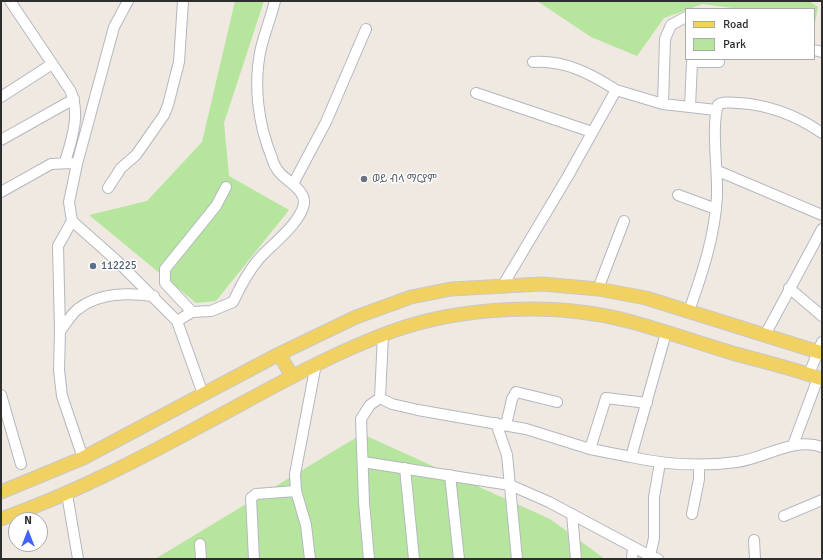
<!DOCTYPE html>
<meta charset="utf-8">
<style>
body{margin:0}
#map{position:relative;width:823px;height:560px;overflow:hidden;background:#efe9e1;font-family:Signika,sans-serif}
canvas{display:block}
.frame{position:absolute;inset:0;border:2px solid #2e2e2e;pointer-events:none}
.legend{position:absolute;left:685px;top:8px;width:130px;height:52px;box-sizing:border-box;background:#fff;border:1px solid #ababab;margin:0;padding:5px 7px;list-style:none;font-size:12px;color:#2e2e2e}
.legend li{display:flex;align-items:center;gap:8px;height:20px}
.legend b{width:20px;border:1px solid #ababab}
.north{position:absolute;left:8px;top:512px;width:40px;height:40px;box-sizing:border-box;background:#fff;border:1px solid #ababab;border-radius:50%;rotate:0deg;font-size:11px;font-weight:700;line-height:16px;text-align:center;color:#2e2e2e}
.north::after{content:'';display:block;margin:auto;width:14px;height:18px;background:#4264fb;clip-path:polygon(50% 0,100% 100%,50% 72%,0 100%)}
</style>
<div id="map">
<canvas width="823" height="560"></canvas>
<div class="frame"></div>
<ul class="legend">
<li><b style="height:5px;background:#f2d163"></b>Road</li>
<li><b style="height:11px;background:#b6e59e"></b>Park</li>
</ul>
<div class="north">N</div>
</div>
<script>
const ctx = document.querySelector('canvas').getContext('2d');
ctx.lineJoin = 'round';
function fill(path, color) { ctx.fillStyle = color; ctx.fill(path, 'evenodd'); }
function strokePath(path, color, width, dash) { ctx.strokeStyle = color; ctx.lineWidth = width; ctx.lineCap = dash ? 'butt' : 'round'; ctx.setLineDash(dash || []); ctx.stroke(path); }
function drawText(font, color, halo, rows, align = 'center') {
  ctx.font = font + ' Signika,"Noto Sans Ethiopic",sans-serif'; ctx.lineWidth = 3; ctx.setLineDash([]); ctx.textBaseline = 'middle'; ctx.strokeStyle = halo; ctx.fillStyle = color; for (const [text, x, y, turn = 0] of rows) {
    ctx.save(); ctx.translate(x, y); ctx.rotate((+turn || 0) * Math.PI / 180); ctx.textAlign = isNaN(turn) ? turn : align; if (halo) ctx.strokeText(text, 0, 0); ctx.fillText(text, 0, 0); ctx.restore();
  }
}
const green = new Path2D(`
 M235,1H264L224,123L229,176L289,210L216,301L196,303L89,215L147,201L202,142Z
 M537,1H809L818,7L814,28V9H739L703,4L664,18L637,56L591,37Z
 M362,434L550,519L605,559H155Z`);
const minor = new Path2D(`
 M10,1L70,90C81,113 72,139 65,162
 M128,1L114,27L77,164L69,202L72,221L116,260L177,321L203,394
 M814,50L822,52
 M533,62C564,60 590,73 616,90
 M476,93L592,132
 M1,97L52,64
 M663,104L716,110
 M690,107L692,62H719
 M1,140L74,99
 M718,171L822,215
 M293,184L326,122L366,29
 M108,188L121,168L136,155L164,115L168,105L179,62L183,1
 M1,192L51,164L71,163
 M678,195L716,209
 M72,221L58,246L60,331L59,370L62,396L83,458
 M503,285L568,176L616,90L663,104L665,39L671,25L686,17
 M789,288L822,316
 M598,289L624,221
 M689,311C702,274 715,236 717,196C718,170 711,127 718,105C723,101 733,103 739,103C770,105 796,115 822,133
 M192,312L165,283V269L216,206L226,187
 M177,321L192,312L211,311L233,302C240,287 247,273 258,260C271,245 300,224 304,204C306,190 286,181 279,172C276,168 273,163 272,158C258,124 253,84 261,48C265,32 271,17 275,1
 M60,331C66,324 71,314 78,309C99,292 129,293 154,296
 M666,333L631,457C667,465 700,467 737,462C765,458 794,437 822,447
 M765,335L822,229
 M809,374L822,342
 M1,395L21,464
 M380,398L392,404L418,410L526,429L590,449L631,457
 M380,398L383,335
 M496,423L507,455L517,559
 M506,425L512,399L516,392L557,402
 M793,445L818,378
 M590,449L606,398L647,403
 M363,462L510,485L549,502L650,556
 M405,468L414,559
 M450,475L459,559
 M67,494L78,559
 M572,514L576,559
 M692,514L699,479V466
 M784,516L822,500
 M754,540L755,559
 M200,544L201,559
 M254,559L251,498L256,494L296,491
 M310,559L306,525L296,491L295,474L316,364
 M369,559L364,502L361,419L370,405L380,398
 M632,559L633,547
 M658,559L650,556L654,538V497L660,463`);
const major = new Path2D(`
 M279,354L292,376
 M1,492L83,458L279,354L356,317L411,297L451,289L542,284L598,289L646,298L822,353
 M1,519C72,494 138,460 204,424C266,391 327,355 393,331C463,306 557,302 628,321C662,330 696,342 729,352C760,361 792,368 822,379`);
const markers = [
 [364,179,4,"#6b7280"],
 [93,266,4,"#5c6f8a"]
];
const worshipNames = [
 ["ወይ ብላ ማርያም",372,179]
];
const serviceNames = [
 ["112225",101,266]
];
fill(green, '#b6e59e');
strokePath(minor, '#b4b7c1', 12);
strokePath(major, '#c9c9c9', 15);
strokePath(minor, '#fff', 10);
strokePath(major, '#f2d163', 13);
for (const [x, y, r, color] of markers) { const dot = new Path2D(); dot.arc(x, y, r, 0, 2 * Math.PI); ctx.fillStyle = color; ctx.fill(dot); strokePath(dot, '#fff', 1.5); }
drawText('11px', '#5b616d', '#fff', worshipNames, 'left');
drawText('11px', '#4e5e75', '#fff', serviceNames, 'left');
</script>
